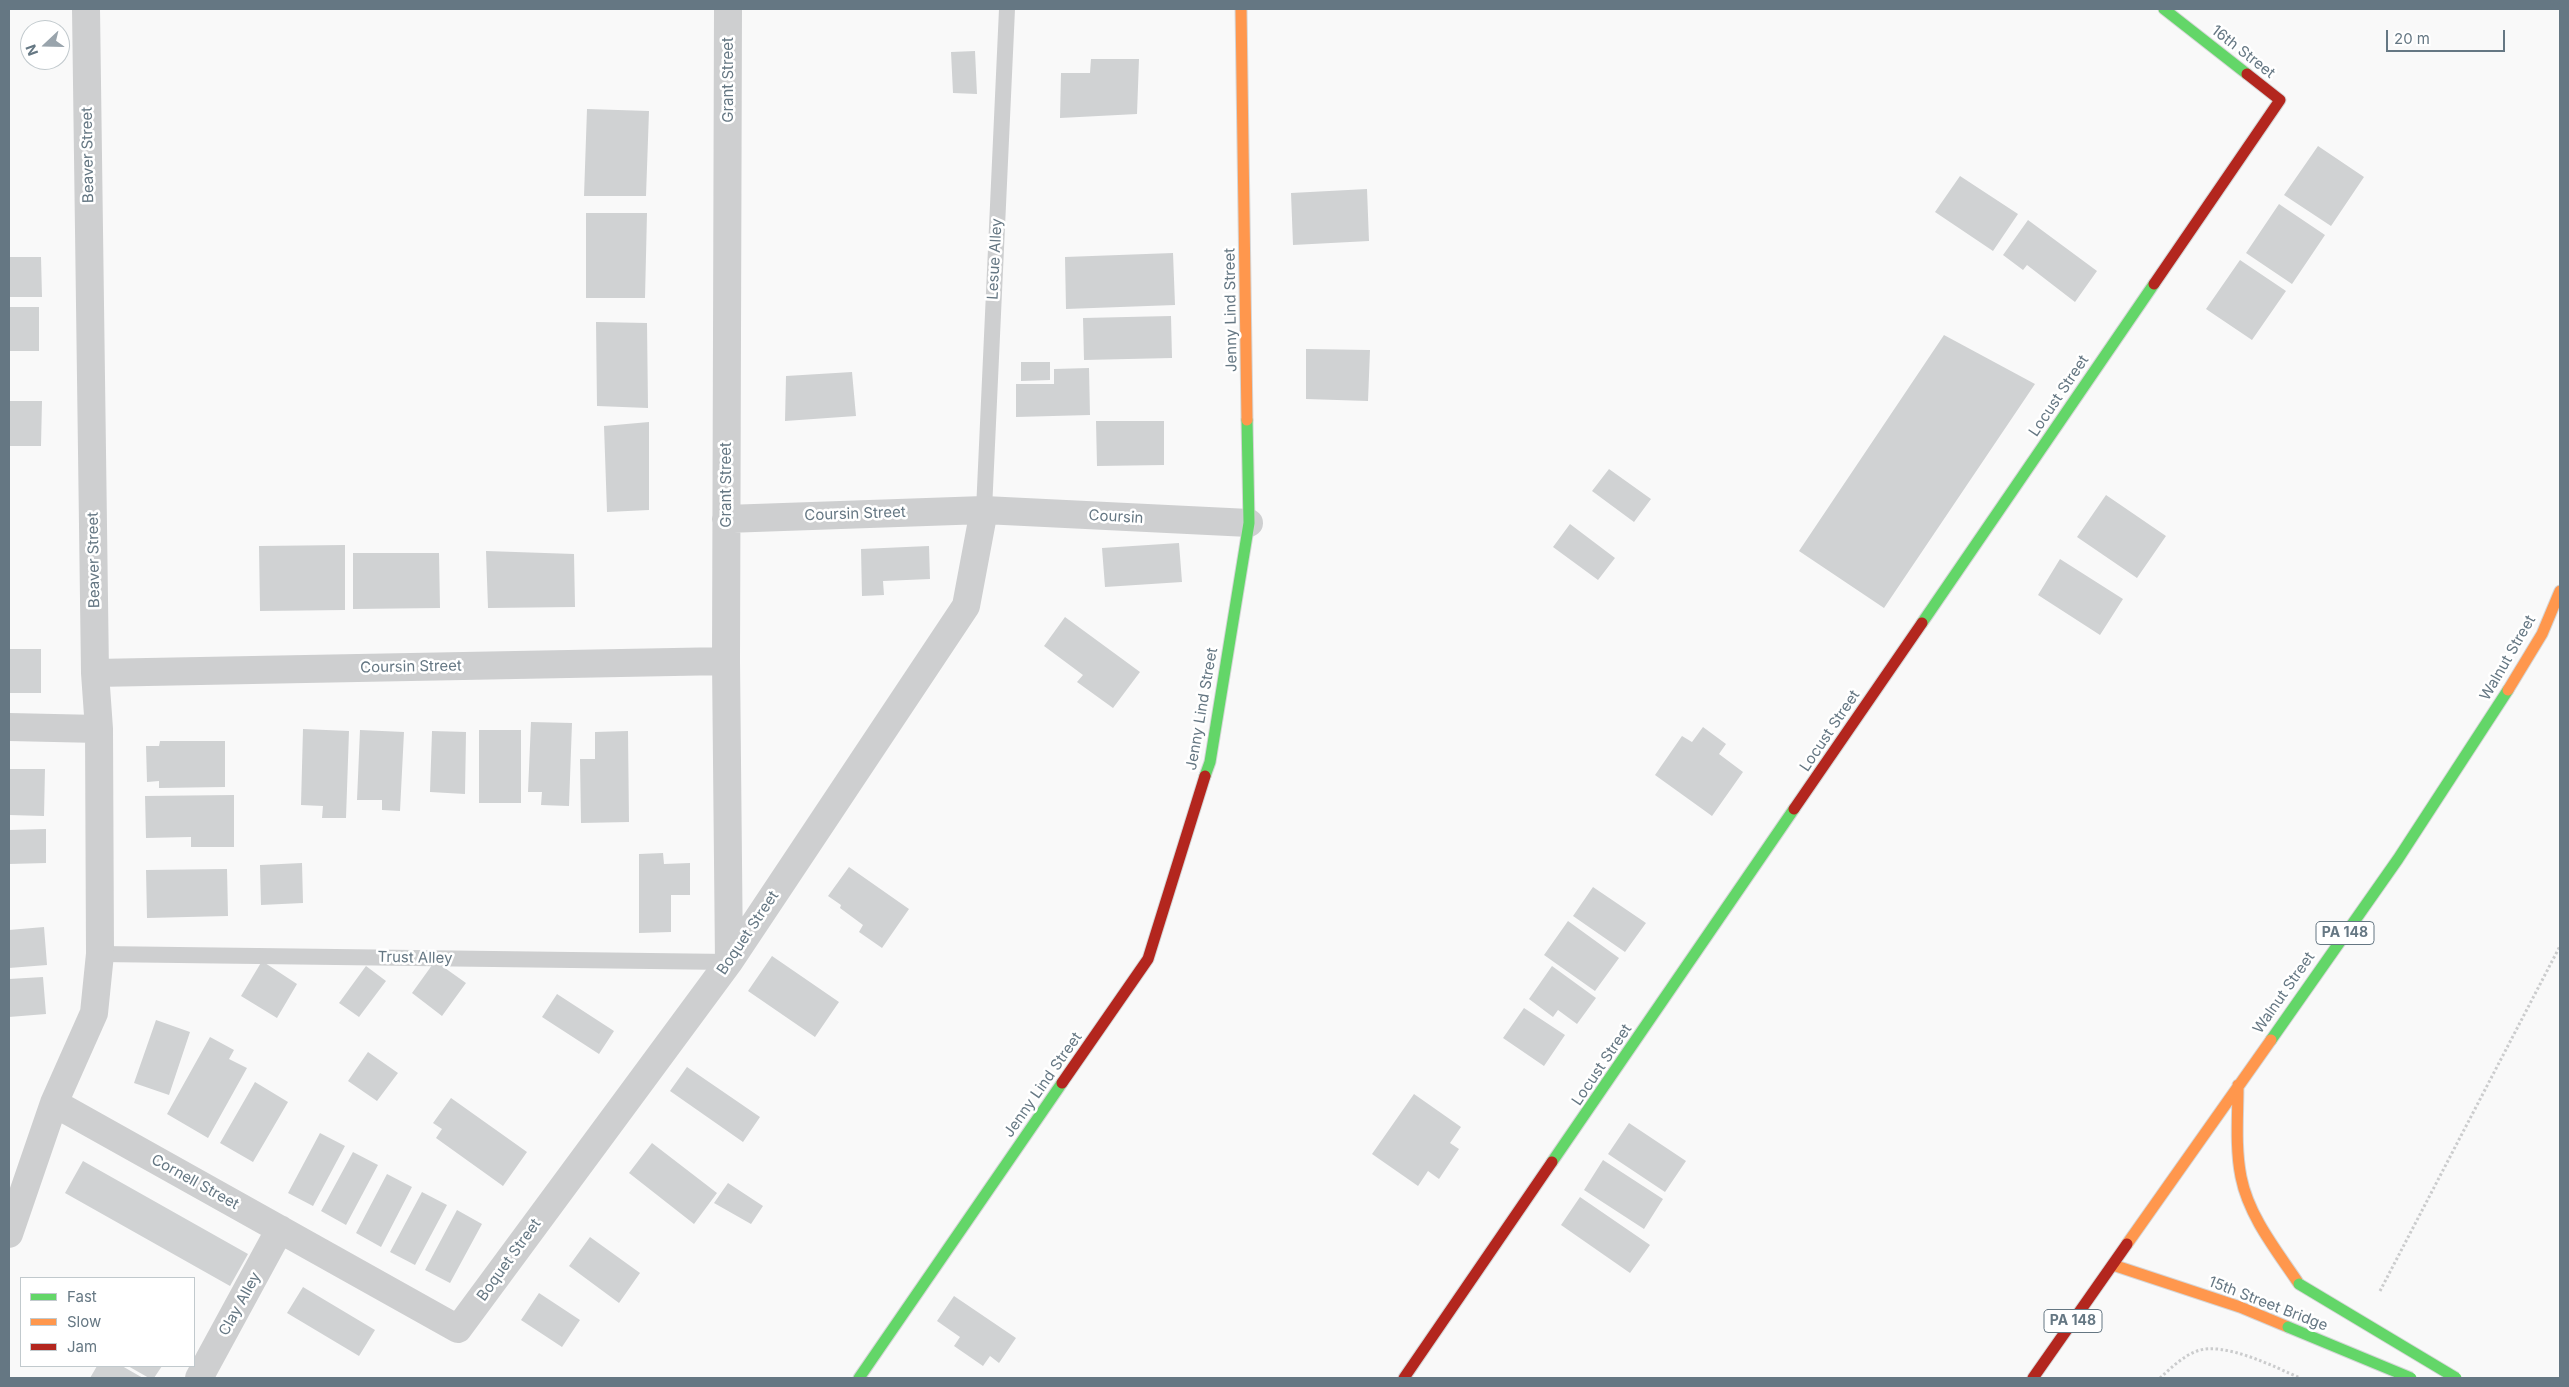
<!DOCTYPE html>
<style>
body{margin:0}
#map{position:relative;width:2569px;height:1387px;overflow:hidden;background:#f9f9f9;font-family:Inter,sans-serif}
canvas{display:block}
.frame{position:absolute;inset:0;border:10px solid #657783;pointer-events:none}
.legend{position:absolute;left:20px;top:1277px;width:175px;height:90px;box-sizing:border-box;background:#fff;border:1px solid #c1c9cd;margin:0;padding:6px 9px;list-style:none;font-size:15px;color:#657783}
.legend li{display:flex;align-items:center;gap:10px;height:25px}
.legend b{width:25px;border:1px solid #c1c9cd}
.north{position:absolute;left:20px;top:20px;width:50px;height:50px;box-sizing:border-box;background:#fff;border:1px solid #c1c9cd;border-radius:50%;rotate:249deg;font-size:14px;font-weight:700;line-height:20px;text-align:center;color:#657783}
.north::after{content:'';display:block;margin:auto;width:18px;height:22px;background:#99a4ac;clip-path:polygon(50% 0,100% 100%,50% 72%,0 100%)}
.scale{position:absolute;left:2386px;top:30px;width:119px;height:22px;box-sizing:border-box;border:2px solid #657783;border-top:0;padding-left:6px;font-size:15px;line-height:18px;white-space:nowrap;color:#657783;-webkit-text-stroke:4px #fff;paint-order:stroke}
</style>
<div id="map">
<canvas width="2569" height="1387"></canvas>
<div class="frame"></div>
<ul class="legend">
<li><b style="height:6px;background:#63d668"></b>Fast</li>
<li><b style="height:6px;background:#ff974d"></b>Slow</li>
<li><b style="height:6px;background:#b3261e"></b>Jam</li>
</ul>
<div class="north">N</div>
<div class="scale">20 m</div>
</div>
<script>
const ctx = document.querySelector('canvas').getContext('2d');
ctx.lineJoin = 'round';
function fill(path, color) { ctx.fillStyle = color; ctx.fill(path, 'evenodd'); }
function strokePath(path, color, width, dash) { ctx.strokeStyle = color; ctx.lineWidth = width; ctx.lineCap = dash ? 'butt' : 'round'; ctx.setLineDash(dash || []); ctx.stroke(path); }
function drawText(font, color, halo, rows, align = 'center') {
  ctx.font = font + ' Inter,sans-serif'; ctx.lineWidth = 5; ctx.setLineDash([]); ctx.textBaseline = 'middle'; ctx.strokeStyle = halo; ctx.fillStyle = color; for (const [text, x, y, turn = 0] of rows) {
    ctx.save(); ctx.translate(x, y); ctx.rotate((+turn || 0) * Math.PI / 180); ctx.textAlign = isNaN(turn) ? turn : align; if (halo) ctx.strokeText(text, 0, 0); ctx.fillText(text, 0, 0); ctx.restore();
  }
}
const building = new Path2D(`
 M975,51L977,94L953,93L951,52Z
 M1091,59H1139L1137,114L1060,118L1061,73H1090Z
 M587,109L649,111L646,196H584Z
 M2318,146L2364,177L2331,226L2284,195Z
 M1960,176L2018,214L1993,251L1935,212Z
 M1367,189L1369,241L1293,245L1291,193Z
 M2279,204L2325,235L2292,284L2246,253Z
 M586,213H647L645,298H586Z
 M2028,220L2097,271L2075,302L2027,265L2023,270L2003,255Z
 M1173,253L1175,305L1066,309L1065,257Z
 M9,257H41L42,297H9Z
 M2240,260L2286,291L2252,340L2206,309Z
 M9,307H39V351H9Z
 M1171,316L1172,358L1084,360L1083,318Z
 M596,322L647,323L648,408L597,406Z
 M1944,335L2035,384L1884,608L1799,551Z
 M1306,349L1370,350L1368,401L1306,399Z
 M1021,362H1050V380L1021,381Z
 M1089,368L1090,415L1016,417V384H1054V369Z
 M852,372L856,416L785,421L786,376Z
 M9,401H42L41,446H9Z
 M1096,421H1164V465L1097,466Z
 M649,422V510L607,512L604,426Z
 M1609,469L1651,499L1634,522L1592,491Z
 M2106,495L2166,536L2137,578L2077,537Z
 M1570,524L1615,558L1598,580L1553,547Z
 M1179,543L1182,582L1105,587L1102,548Z
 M345,545V610L260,611L259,546Z
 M929,546L930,579L883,581L884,595L862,596L861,549Z
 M486,551L574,554L575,607L488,608Z
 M353,553H439L440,608L353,609Z
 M2060,559L2123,599L2100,635L2038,595Z
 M1065,617L1140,672L1113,708L1077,682L1083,675L1044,646Z
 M9,649H41V693H9Z
 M531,722L572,723L569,806L541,805L542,792H528Z
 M1703,727L1726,744L1719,754L1743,772L1712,816L1655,775L1682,736L1692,742Z
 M303,729L349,731L346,818H322L323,806L301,805Z
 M360,730L404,732L400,811L382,810V800H357Z
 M479,730H521V803H479Z
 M432,731L466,732L465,794L430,792Z
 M628,731L629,822L581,823L580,759H595V732Z
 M160,741H225V787L159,788V781L147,782L146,746H159Z
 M9,769H45L44,816L9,815Z
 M234,795V847H191V837L146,838L145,796Z
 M46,829V863L9,864V830Z
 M663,853L664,864L690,863V895H671V932L639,933V854Z
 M302,863L303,903L261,905L260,865Z
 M849,867L909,909L882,948L859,932L863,925L840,908L841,905L828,896Z
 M227,869L228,916L147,918L146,870Z
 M1593,887L1646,923L1625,952L1573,916Z
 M1568,921L1619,958L1595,991L1544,955Z
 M44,927L47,965L9,968V930Z
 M772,956L839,1002L815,1037L748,991Z
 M262,961L297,984L277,1018L241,996Z
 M435,961L466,983L442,1016L412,993Z
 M366,966L386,981L359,1017L339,1003Z
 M1552,966L1596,998L1577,1024L1558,1010L1553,1017L1529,999Z
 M43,977L46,1014L9,1017V979Z
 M557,994L614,1031L599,1054L542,1017Z
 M1524,1008L1565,1035L1544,1066L1503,1038Z
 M156,1020L190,1032L169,1095L134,1083Z
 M210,1037L234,1050L229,1059L247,1068L208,1138L167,1114Z
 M368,1052L398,1073L377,1101L348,1081Z
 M687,1067L760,1117L743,1142L670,1091Z
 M255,1082L288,1102L253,1162L220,1143Z
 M1414,1094L1461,1127L1450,1143L1459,1149L1439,1179L1428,1171L1418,1186L1372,1154Z
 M451,1098L527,1152L503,1186L436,1138L442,1129L433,1123Z
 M1629,1123L1686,1161L1665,1192L1608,1154Z
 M320,1133L345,1146L313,1206L288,1193Z
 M652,1143L717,1193L694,1224L629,1173Z
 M353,1152L378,1165L346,1225L321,1211Z
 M1603,1160L1663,1199L1644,1229L1584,1190Z
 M83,1161L248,1254L230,1286L65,1193Z
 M387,1174L412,1187L381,1247L356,1233Z
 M728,1183L763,1206L751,1224L714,1203Z
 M422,1192L447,1205L415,1265L390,1252Z
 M1580,1197L1650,1245L1630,1273L1561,1225Z
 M457,1210L482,1224L450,1283L425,1270Z
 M590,1237L640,1273L619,1303L569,1266Z
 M303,1287L375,1330L359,1356L287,1313Z
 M539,1293L580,1320L562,1347L521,1320Z
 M954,1296L1016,1338L999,1363L990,1356L983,1366L954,1346L960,1337L937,1321Z
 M97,1366H122L143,1378H90Z
 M128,1366H162L154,1378H149Z`);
const path = new Path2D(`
 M2380,1291L2560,946
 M2160,1378C2171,1368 2183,1356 2197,1351C2224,1341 2275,1367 2300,1378`);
const lane = new Path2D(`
 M984,510L1007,9
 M100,954L729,962`);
const street = new Path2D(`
 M728,9L726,661L729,962
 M726,519L984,510L1249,523
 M95,673L726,661
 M9,727L99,729
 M54,1103L458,1329L729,962L966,606L984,510
 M9,1234L54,1103L94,1013L100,954L99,729L95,673L86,9
 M199,1378L280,1229`);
const fast = new Path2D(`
 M2164,9L2247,74
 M1922,623L2154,284
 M1205,776L1210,762L1249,523L1247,420
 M2271,1040L2398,859L2508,690
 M1552,1162L1794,809
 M859,1378L1062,1083`);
const slow = new Path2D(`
 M1241,9L1247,420
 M2508,690L2542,634L2560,591
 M2238,1085C2238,1115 2235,1147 2241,1177C2249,1217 2277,1251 2299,1284
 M2127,1244L2271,1040
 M2113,1265L2240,1307L2288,1327`);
const jam = new Path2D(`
 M2154,284L2280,100L2247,74
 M1794,809L1922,623
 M1062,1083L1148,959L1205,776
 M1404,1378L1552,1162
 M2033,1378L2127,1244`);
const fastBridge = new Path2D(`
 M2299,1284L2456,1378
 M2288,1327L2411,1378`);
const shields = [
 [2345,933,58],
 [2073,1321,58]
];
const shieldNames = [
 ["PA 148",2345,933],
 ["PA 148",2073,1321]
];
const streetNames = [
 ["16th Street",2243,52,38],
 ["Grant Street",728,80,-90],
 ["Beaver Street",88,155,-91],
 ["Lesue Alley",995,259,-87],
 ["Jenny Lind Street",1231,310,-91],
 ["Locust Street",2059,396,-56],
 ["Grant Street",726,485,-90],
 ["Coursin Street",855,514,-2],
 ["Coursin",1116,517,3],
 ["Beaver Street",94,560,-91],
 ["Walnut Street",2508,658,-60],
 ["Coursin Street",411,667,-1],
 ["Jenny Lind Street",1202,709,-80],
 ["Locust Street",1830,731,-56],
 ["Boquet Street",748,933,-56],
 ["Trust Alley",415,958,1],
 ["Walnut Street",2284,993,-55],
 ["Locust Street",1602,1065,-56],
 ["Jenny Lind Street",1043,1085,-55],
 ["Cornell Street",195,1182,29],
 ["Boquet Street",509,1260,-54],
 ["Clay Alley",240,1304,-61],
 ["15th Street Bridge",2268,1304,21]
];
fill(building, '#d0d2d3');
strokePath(fast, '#d5d6d7', 13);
strokePath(slow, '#d5d6d7', 13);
strokePath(jam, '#d5d6d7', 13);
strokePath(path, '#cbcccd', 3, [2.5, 2.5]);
strokePath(lane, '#cecfd0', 16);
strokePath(street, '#cecfd0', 28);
strokePath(fast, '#63d668', 11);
strokePath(slow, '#ff974d', 11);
strokePath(jam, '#b3261e', 11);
strokePath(fastBridge, '#d5d6d7', 13, []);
strokePath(fastBridge, '#63d668', 11);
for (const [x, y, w] of shields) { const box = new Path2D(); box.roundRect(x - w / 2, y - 11.5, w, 23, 4); ctx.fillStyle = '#fff'; ctx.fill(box); strokePath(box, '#657783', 1); }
drawText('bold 14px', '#657783', null, shieldNames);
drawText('15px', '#657783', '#fff', streetNames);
</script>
